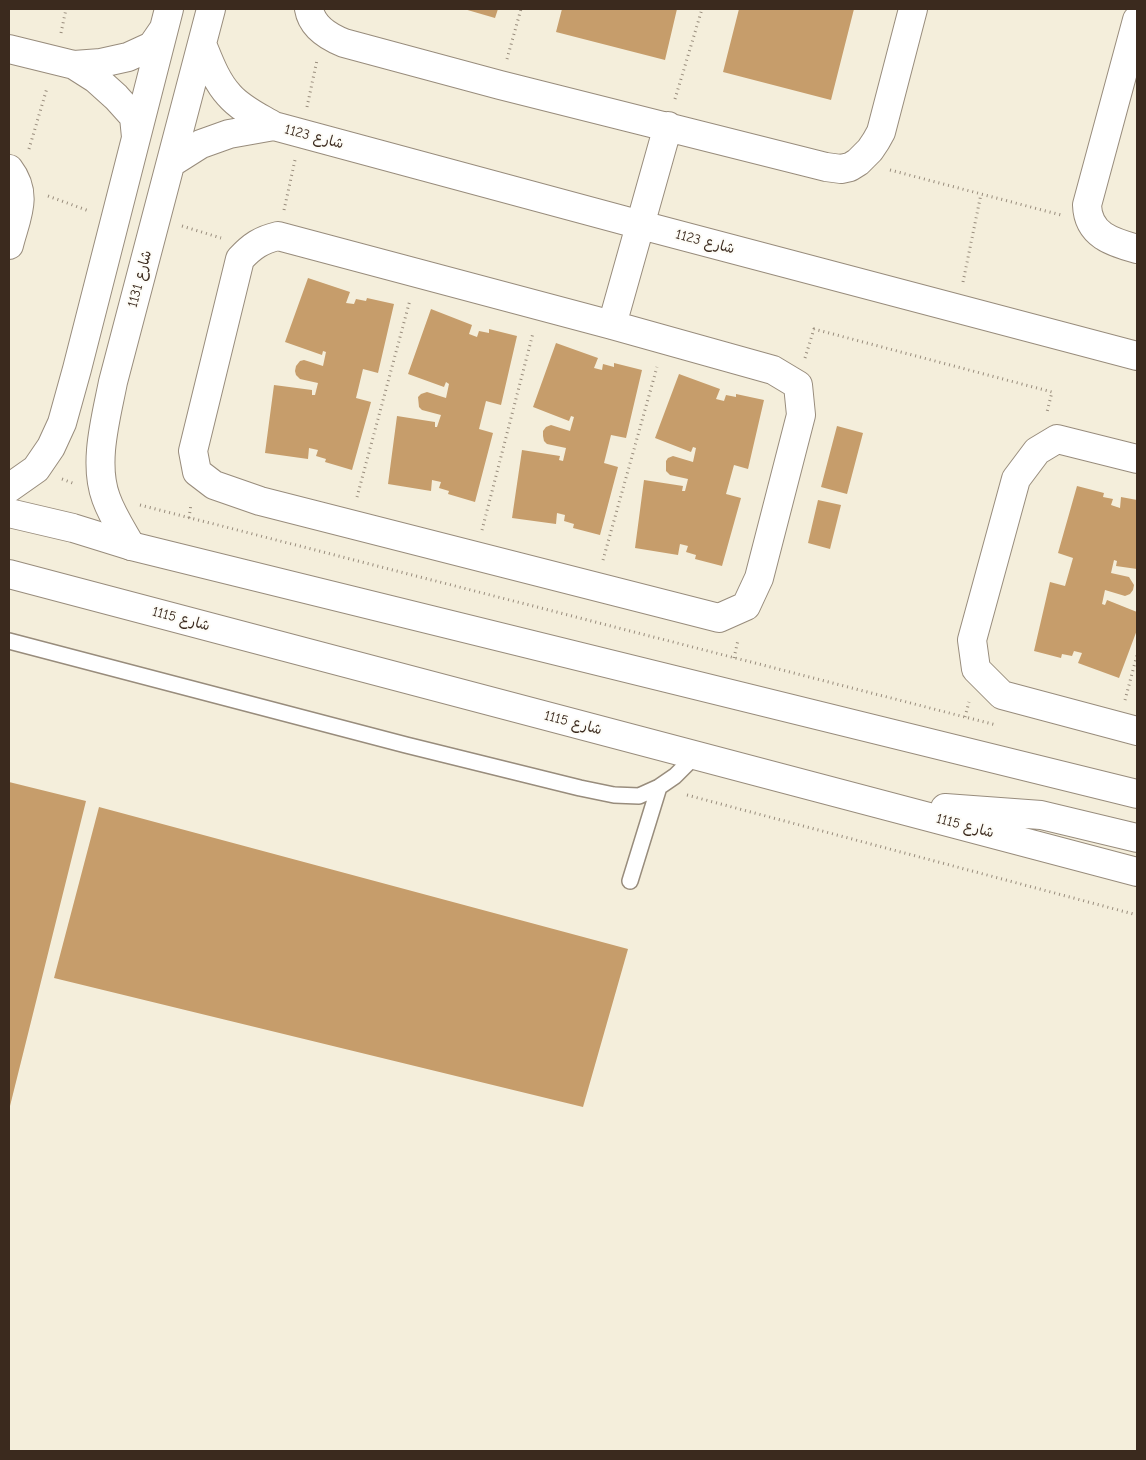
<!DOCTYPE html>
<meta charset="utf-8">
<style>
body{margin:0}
#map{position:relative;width:1146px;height:1460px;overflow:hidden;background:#f4eedb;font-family:"Comic Neue",sans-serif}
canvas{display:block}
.frame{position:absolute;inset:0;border:10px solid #3b2a1e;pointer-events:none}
</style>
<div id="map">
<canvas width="1146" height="1460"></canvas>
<div class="frame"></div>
</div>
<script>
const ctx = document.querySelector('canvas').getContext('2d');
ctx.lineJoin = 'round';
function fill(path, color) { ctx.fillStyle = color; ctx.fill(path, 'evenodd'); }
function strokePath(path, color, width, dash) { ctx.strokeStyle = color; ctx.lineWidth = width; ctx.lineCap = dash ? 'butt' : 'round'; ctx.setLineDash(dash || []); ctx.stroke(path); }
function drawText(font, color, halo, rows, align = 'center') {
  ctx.font = font + ' "Comic Neue","Playpen Sans Arabic",sans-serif'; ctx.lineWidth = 4; ctx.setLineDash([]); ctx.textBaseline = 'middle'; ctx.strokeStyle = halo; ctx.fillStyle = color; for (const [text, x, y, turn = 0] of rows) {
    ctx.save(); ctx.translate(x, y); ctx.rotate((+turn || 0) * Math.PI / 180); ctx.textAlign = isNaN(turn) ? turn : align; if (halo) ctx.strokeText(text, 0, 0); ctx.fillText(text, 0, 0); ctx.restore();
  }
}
const building = new Path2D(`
 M464,9H498L495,18Z
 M562,9H677L665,60L556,32Z
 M739,9H854L831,100L723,72Z
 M308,278L350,292L346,303L354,304L356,299L366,301L367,298L394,304L378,373L363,369L356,398L371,402L352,470L325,462L326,459L316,456L318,450L309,448L308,459L265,453L274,385L312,390V395H315L318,383L300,379L296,375L295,371L296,366L300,361L304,360L323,366L326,352L323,351L322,355L285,342Z
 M431,309L472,325L469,334L477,337L479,331L489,333V329L517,336L501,405L486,401L479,429L493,433L475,502L448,494L449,491L439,488L441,482L432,480L431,491L388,484L397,416L435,422V427H437L441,415L422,410L419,407L418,397L421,394L427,392L446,398L449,384L446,382L444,387L408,374Z
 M556,343L598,358L594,368L602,370L603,364L614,367V363L642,370L626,438L611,435L604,463L618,467L600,535L573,528L574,524L564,521L565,515L557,513L556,524L512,518L522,450L560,456L559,460L563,461L566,448L547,444L544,441L543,436V431L546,427L551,425L570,431L574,417L571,416L569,421L533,407Z
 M679,374L720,389L716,399L724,401L726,395L736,397V394L764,400L748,469L734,465L726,494L741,498L722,566L695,559L696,555L686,552L688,546L680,544L678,555L635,548L644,480L683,486L682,491H685L688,479L670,475L666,471V461L668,458L673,456L693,462L696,448L693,447L691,452L655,438Z
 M837,426L863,433L847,494L821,487Z
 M1077,486L1104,493L1103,497L1113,499L1111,505L1120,508L1121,497L1137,500V569L1116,566L1117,561L1114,560L1111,573L1129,577L1134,585L1133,590L1130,594L1125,596L1105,590L1102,604L1105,605L1107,600L1137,612V630L1119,678L1078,663L1082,653L1074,651L1072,656L1062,654L1061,658L1034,651L1050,582L1065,586L1073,558L1058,553Z
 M818,500L841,505L830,549L808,543Z
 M9,782L86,801L9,1110Z
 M99,807L628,949L583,1107L54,978Z`);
const path = new Path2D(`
 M61,33L66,9
 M507,59L521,9
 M675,99L702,9
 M307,107L317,60
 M29,149L47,88
 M890,170L1061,215
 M48,196L89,211
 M284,210L295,160
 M182,226L221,238
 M963,282L981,194
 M805,358L814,329L1052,392L1047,412
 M62,479L75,484
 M357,497L410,300
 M140,505L996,725
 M189,518L191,504
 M482,530L533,333
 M603,560L657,367
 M734,658L738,640
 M1125,700L1137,655
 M965,717L969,702
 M687,795L1137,915`);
const service = new Path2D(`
 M9,641L406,745L580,788L614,795L639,796L659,787L675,776L696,755
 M630,881L659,787`);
const minor = new Path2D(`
 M309,9C312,27 329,37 344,43L500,85L826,167L841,169L850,167L858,162L870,150L876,141L881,132L913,9
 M1137,20L1087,205C1088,235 1112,242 1137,249
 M202,44C209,61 216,81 229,95C241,109 259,117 274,126L641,225L1137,356
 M9,49L74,65L96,79L116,97L134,117L136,137
 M74,65L101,63L128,57L152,46L163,30
 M171,163L201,144L229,134L274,126
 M9,169C29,195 16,217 9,245
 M278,236L612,325L773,370L798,385L801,415L759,578L746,606L719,618L260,501L214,485L197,472L193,451L240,259C252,246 261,240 278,236Z
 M612,325L668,126
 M1137,459L1057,439L1037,451L1016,479L972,640L976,669L1002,695L1137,731
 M9,488L36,469L51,447L62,423L77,369L169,9
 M131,546C122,530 112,515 106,498C93,463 106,418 113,382L211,9`);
const tertiary = new Path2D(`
 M9,513L73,528L131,546L1137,794
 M9,574L1137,872
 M945,808L1041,815L1137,838`);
const streetNames = [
 ["شارع 1123",314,137,15],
 ["شارع 1123",705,242,15],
 ["شارع 1131",140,279,-75],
 ["شارع 1115",181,619,15],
 ["شارع 1115",573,723,15],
 ["شارع 1115",965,826,15]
];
fill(building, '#c69d6b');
strokePath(service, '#988c7c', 18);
strokePath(minor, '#988c7c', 30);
strokePath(tertiary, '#988c7c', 30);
strokePath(path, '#988c7c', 3, [1, 4]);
strokePath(service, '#fff', 15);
strokePath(minor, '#fff', 28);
strokePath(tertiary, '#fff', 28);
drawText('14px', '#3b2a1e', '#fdfcf7', streetNames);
</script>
